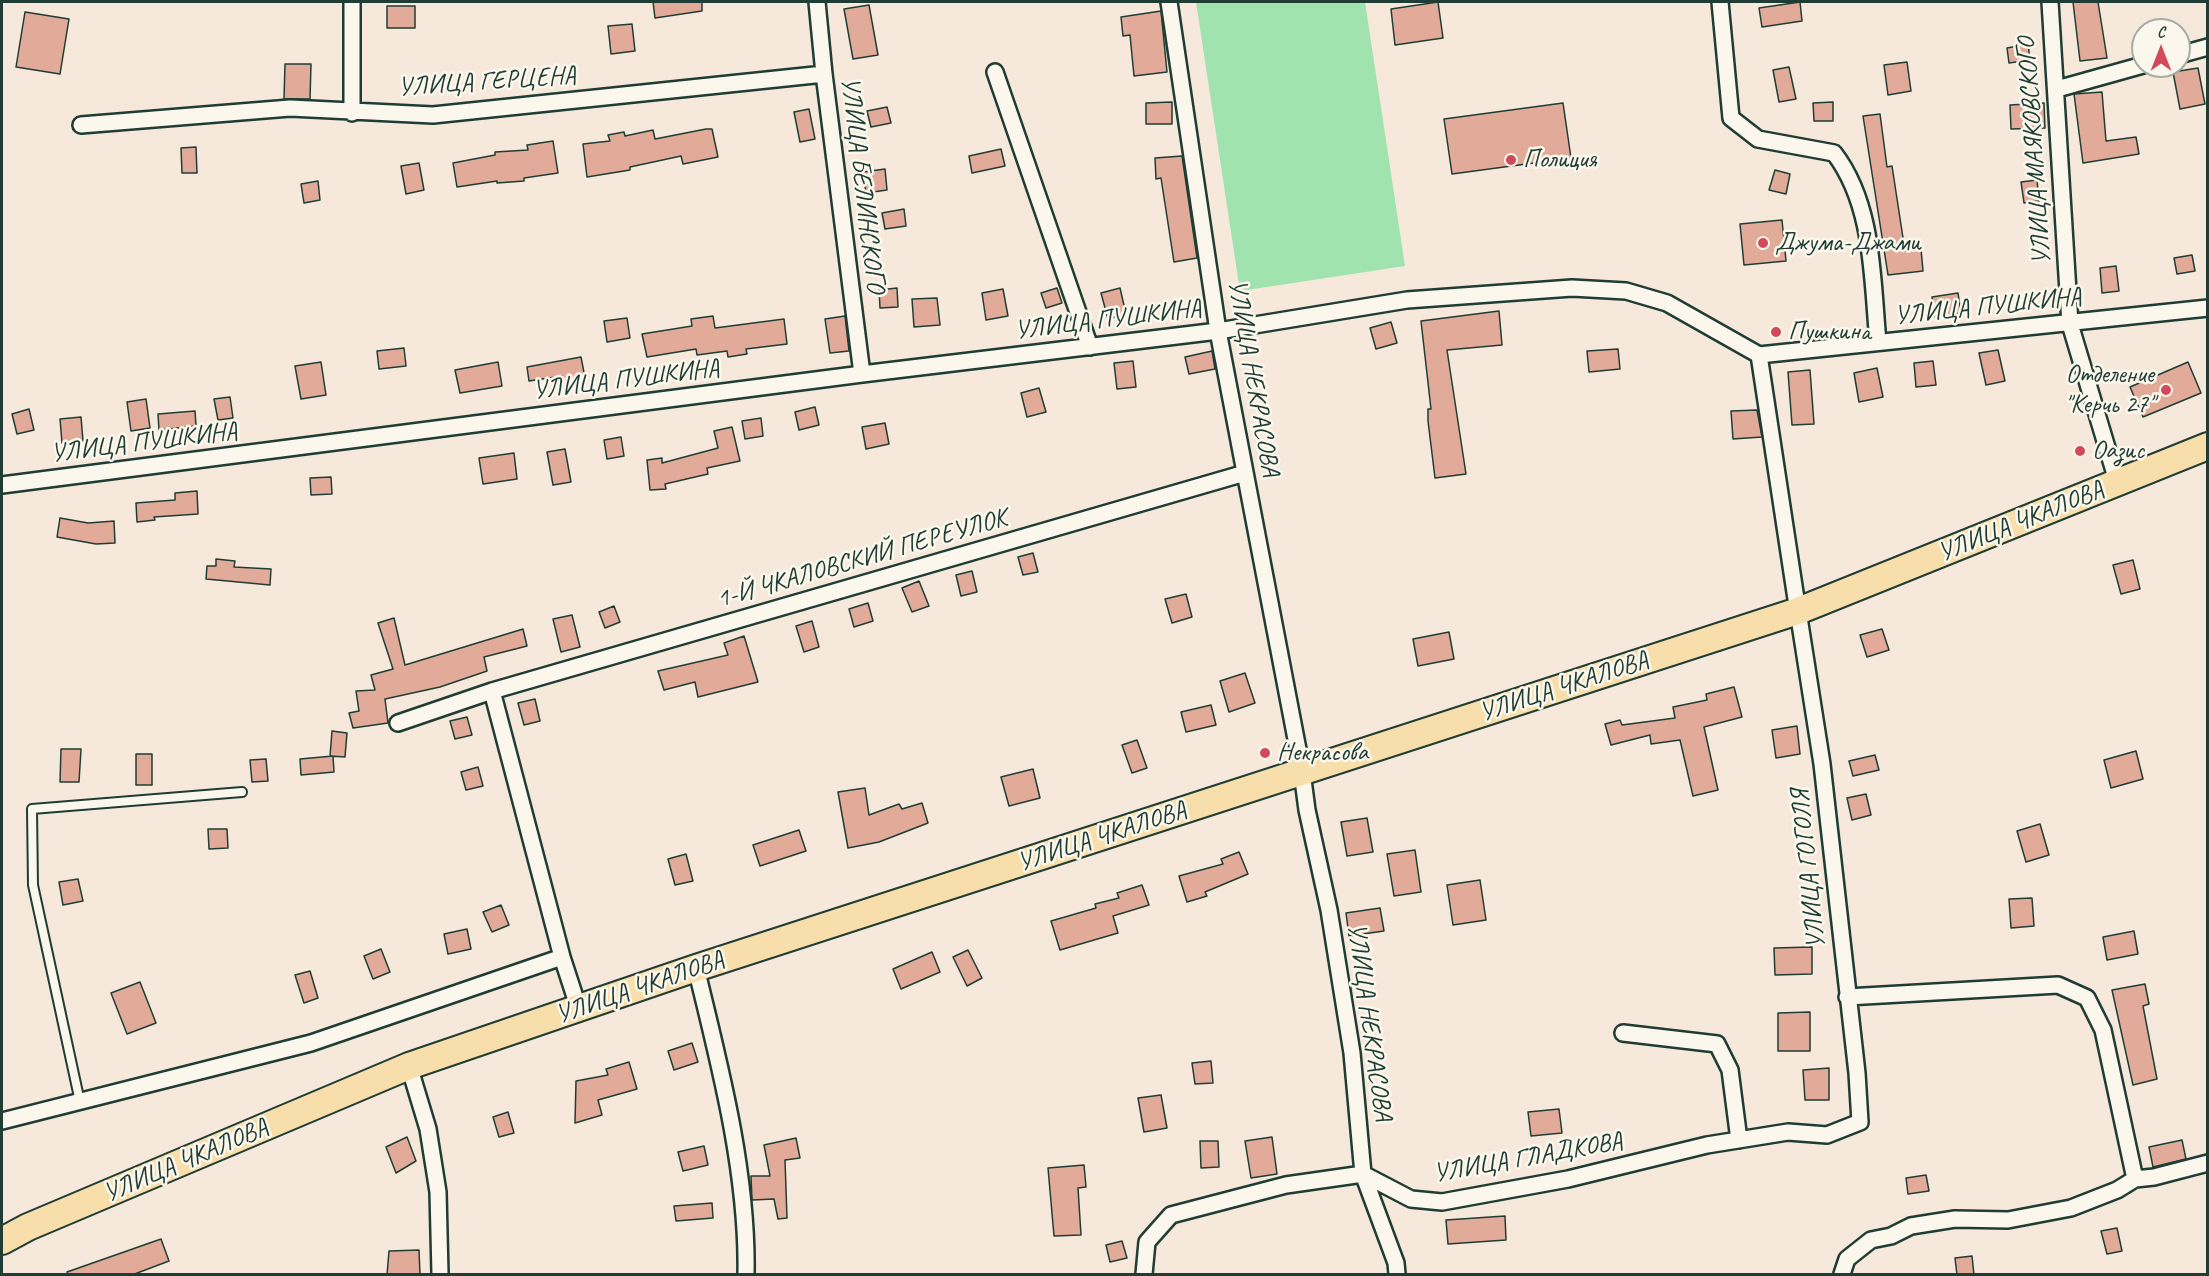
<!DOCTYPE html>
<meta charset="utf-8">
<style>
body{margin:0}
#map{position:relative;width:2209px;height:1276px;overflow:hidden;background:#f6e8db;font-family:Caveat,sans-serif}
canvas{display:block}
.frame{position:absolute;inset:0;border:3px solid #1f3d34;pointer-events:none}
.north{position:absolute;left:2131px;top:18px;width:60px;height:60px;box-sizing:border-box;background:#fbf7ec;border:2px solid #a3ada2;border-radius:50%;rotate:0deg;font-size:16px;font-weight:700;line-height:24px;text-align:center;color:#1f3d34}
.north::after{content:'';display:block;margin:auto;width:21px;height:27px;background:#d1495b;clip-path:polygon(50% 0,100% 100%,50% 72%,0 100%)}
</style>
<div id="map">
<canvas width="2209" height="1276"></canvas>
<div class="frame"></div>
<div class="north">С</div>
</div>
<script>
const ctx = document.querySelector('canvas').getContext('2d');
ctx.lineJoin = 'round';
function fill(path, color) { ctx.fillStyle = color; ctx.fill(path, 'evenodd'); }
function strokePath(path, color, width, dash) { ctx.strokeStyle = color; ctx.lineWidth = width; ctx.lineCap = dash ? 'butt' : 'round'; ctx.setLineDash(dash || []); ctx.stroke(path); }
function drawText(font, color, halo, rows, align = 'center') {
  ctx.font = font + ' Caveat,sans-serif'; ctx.lineWidth = 5; ctx.setLineDash([]); ctx.textBaseline = 'middle'; ctx.strokeStyle = halo; ctx.fillStyle = color; for (const [text, x, y, turn = 0] of rows) {
    ctx.save(); ctx.translate(x, y); ctx.rotate((+turn || 0) * Math.PI / 180); ctx.textAlign = isNaN(turn) ? turn : align; if (halo) ctx.strokeText(text, 0, 0); ctx.fillText(text, 0, 0); ctx.restore();
  }
}
const green = new Path2D(`
 M1196,2H1365L1405,266L1240,291Z`);
const building = new Path2D(`
 M653,2H702V11L655,18Z
 M1438,2L1443,38L1395,45L1391,9Z
 M1800,2L1802,21L1762,27L1759,8Z
 M2073,2H2098L2107,58L2080,61Z
 M869,5L878,55L853,59L844,9Z
 M387,6H415V28H387Z
 M1161,11L1167,72L1134,76L1130,35L1123,36L1121,17Z
 M25,12L69,19L60,74L16,67Z
 M632,24L635,51L611,54L608,26Z
 M2028,44L2030,60L2009,63L2007,48Z
 M1907,62L1911,91L1888,95L1884,65Z
 M285,64H311L310,99H284Z
 M1789,67L1796,99L1779,102L1773,70Z
 M2198,68L2205,104L2180,109L2173,72Z
 M2102,92L2106,141L2136,137L2139,154L2083,163L2074,94Z
 M1172,102V124H1146V103Z
 M1833,102V121H1814L1813,103Z
 M1563,103L1571,158L1452,174L1444,119Z
 M2044,103L2045,128L2011,129L2010,105Z
 M887,107L891,123L871,127L867,111Z
 M809,109L815,139L800,142L794,112Z
 M1880,114L1887,167L1892,166L1905,251L1921,249L1923,271L1888,275L1863,116Z
 M706,129H712L718,157L683,164L681,156L630,167V170L587,177L583,144L610,141L608,135L624,132L625,136L653,130L655,139Z
 M553,141L558,173L524,178V181L497,183V181L457,187L453,163L495,155V152L528,150L527,145Z
 M196,147L197,173H182L181,148Z
 M1001,149L1005,166L972,173L969,156Z
 M1182,156L1197,258L1174,262L1161,178L1156,179L1155,158Z
 M419,163L424,190L406,194L401,166Z
 M885,169L887,190L866,193L863,172Z
 M1775,170L1790,174L1786,194L1769,190Z
 M2037,180L2039,201L2024,203L2021,182Z
 M318,181L320,200L304,203L301,184Z
 M904,209L906,226L885,229L882,213Z
 M1782,220L1786,261L1744,265L1740,224Z
 M2192,255L2195,271L2177,274L2174,258Z
 M2116,266L2119,291L2102,293L2100,268Z
 M897,288L898,307L880,308L879,290Z
 M1057,288L1062,303L1046,308L1041,293Z
 M1120,288L1126,314L1108,319L1101,293Z
 M1003,289L1008,316L986,320L982,293Z
 M1958,293L1961,313L1935,317L1932,297Z
 M937,298L940,325L914,327L912,299Z
 M1499,311L1502,345L1447,350L1466,474L1435,478L1428,421V409H1431L1421,321Z
 M713,316L715,328L784,319L787,344L746,349L747,354L728,357L727,351L697,355L696,349L647,357L642,334L692,326L691,319Z
 M845,316L849,351L830,353L825,319Z
 M627,318L630,338L607,342L604,321Z
 M1391,322L1397,343L1376,349L1370,328Z
 M404,348L406,366L379,369L377,351Z
 M1618,349L1620,369L1589,372L1587,351Z
 M1998,350L2005,381L1986,385L1979,353Z
 M1212,351L1215,369L1189,374L1185,357Z
 M581,357L586,383L564,387L562,376L529,381L527,367Z
 M1133,361L1136,387L1117,389L1114,363Z
 M1933,361L1936,385L1916,387L1914,363Z
 M321,362L326,395L301,399L295,366Z
 M498,362L502,386L460,393L455,370Z
 M2188,362L2201,393L2143,417L2130,387Z
 M1877,368L1883,397L1859,402L1854,373Z
 M1810,370L1814,424L1792,425L1788,372Z
 M1039,388L1046,412L1027,417L1021,393Z
 M230,397L233,418L218,420L214,399Z
 M146,399L150,428L131,431L127,402Z
 M815,407L819,425L799,430L795,412Z
 M29,409L34,430L17,434L12,414Z
 M1757,410L1762,437L1733,439L1731,411Z
 M195,411L196,426L159,430L158,414Z
 M81,417L83,441L62,443L60,419Z
 M761,418L763,436L745,439L742,421Z
 M885,423L889,444L866,449L862,427Z
 M732,427L740,461L707,468L708,474L665,484L666,489L650,490L647,460L662,458V463L718,448L714,431Z
 M621,437L624,456L607,459L604,440Z
 M565,449L571,482L553,485L547,452Z
 M514,453L517,479L483,484L479,458Z
 M331,477L332,494L311,495L310,478Z
 M197,491L198,514L154,517L155,520L137,522L136,503L175,500V493Z
 M60,518L88,523L114,521L115,543L96,544L57,537Z
 M1033,553L1038,572L1023,575L1018,557Z
 M216,559L235,561L234,567L271,569L270,585L206,579L207,566H216Z
 M2133,560L2140,589L2121,594L2113,565Z
 M972,571L977,592L961,596L956,575Z
 M919,581L929,606L912,612L902,588Z
 M1186,594L1192,617L1172,623L1165,599Z
 M868,603L873,621L854,627L849,609Z
 M614,606L620,622L605,628L599,612Z
 M572,615L580,647L561,652L553,619Z
 M394,618L405,665L523,629L527,646L484,657L487,671L440,687L385,699L388,723L353,728L349,713L359,711L356,691L375,690L371,675L393,669L378,623Z
 M812,621L819,647L804,652L796,626Z
 M1882,629L1889,650L1867,657L1860,635Z
 M1449,632L1454,659L1418,666L1413,639Z
 M744,636L758,682L698,697L695,682L664,690L658,671L728,655L724,643Z
 M1245,673L1255,703L1229,712L1220,681Z
 M1734,687L1742,717L1704,727L1718,790L1693,796L1680,740L1651,744L1650,735L1611,745L1605,724L1620,720L1622,725L1675,718L1673,707L1707,700L1706,694Z
 M535,699L540,721L524,725L518,703Z
 M1211,705L1216,725L1186,732L1181,712Z
 M467,717L472,735L455,739L450,721Z
 M1797,726L1800,754L1776,758L1772,730Z
 M332,731L347,733L345,757L330,756Z
 M1137,740L1147,768L1132,773L1122,745Z
 M61,749H81L79,782H60Z
 M2136,751L2143,779L2111,788L2104,760Z
 M136,754H152V785H136Z
 M1875,755L1879,770L1853,776L1849,761Z
 M333,756L334,772L301,775L300,759Z
 M266,759L268,781L252,782L250,760Z
 M478,767L483,786L466,790L461,772Z
 M1033,769L1040,798L1009,806L1001,777Z
 M865,788L869,815L899,804L902,809L922,803L928,823L879,842L848,848L838,792Z
 M1866,794L1871,815L1852,820L1847,798Z
 M1367,818L1373,852L1347,856L1341,822Z
 M2040,824L2049,855L2026,862L2017,831Z
 M208,829H227L228,848L209,849Z
 M799,830L806,851L760,866L753,845Z
 M1415,850L1421,892L1394,896L1387,854Z
 M1239,852L1248,874L1205,892L1207,896L1187,902L1179,876L1223,864L1221,859Z
 M686,854L693,881L675,885L668,859Z
 M78,879L83,901L63,905L59,882Z
 M1480,880L1486,920L1453,925L1447,885Z
 M1142,885L1149,905L1113,916L1118,933L1060,950L1051,921L1096,908L1095,904L1119,898L1117,893Z
 M2032,898L2034,926L2011,928L2009,899Z
 M501,905L509,925L492,932L483,912Z
 M1380,908L1384,931L1349,936L1346,913Z
 M467,929L471,949L448,954L444,934Z
 M2134,931L2138,954L2107,960L2103,937Z
 M1812,947V974L1775,975L1774,948Z
 M381,949L390,972L373,979L364,956Z
 M968,950L982,978L967,986L953,957Z
 M932,952L940,972L901,989L893,969Z
 M310,971L318,998L304,1003L295,975Z
 M140,982L156,1023L127,1034L111,993Z
 M2145,984L2149,1004L2143,1006L2157,1079L2133,1085L2112,990Z
 M1810,1012V1051H1778V1013Z
 M692,1043L698,1062L674,1070L668,1051Z
 M1211,1061L1213,1083L1195,1084L1192,1063Z
 M629,1062L637,1089L598,1100L602,1115L575,1123L576,1081L608,1075L606,1069Z
 M1829,1068V1100H1805L1803,1070Z
 M1161,1095L1167,1128L1144,1132L1138,1098Z
 M1559,1109L1562,1133L1531,1136L1528,1112Z
 M508,1112L514,1133L499,1137L493,1117Z
 M407,1137L416,1161L396,1173L386,1147Z
 M1272,1137L1277,1174L1251,1178L1245,1141Z
 M796,1138L800,1158L785,1160L787,1218L778,1219L774,1199L752,1200L751,1176H770L764,1145Z
 M2182,1140L2186,1159L2153,1167L2149,1147Z
 M1200,1141H1218L1219,1167L1201,1168Z
 M704,1146L708,1165L683,1171L678,1152Z
 M1084,1165L1086,1187L1078,1188L1081,1235L1054,1236L1048,1168Z
 M1926,1175L1929,1191L1908,1194L1906,1178Z
 M712,1203L713,1218L676,1221L674,1206Z
 M1505,1216L1506,1240L1448,1244L1446,1220Z
 M2117,1228L2122,1251L2107,1254L2101,1231Z
 M161,1239L169,1261L132,1275H68L67,1272Z
 M1122,1241L1127,1258L1110,1262L1106,1245Z
 M419,1250L420,1275H387L389,1251Z
 M1972,1256L1974,1275H1957L1955,1258Z`);
const lane = new Path2D(`
 M80,1102L33,885L32,809L242,792`);
const street = new Path2D(`
 M352,2V113
 M817,2L824,74L862,374
 M1169,2L1218,331L1300,760
 M1720,2L1731,118L1758,139L1834,153C1874,205 1872,279 1878,342
 M2050,2L2070,324L2114,471
 M2179,55L2208,47
 M995,72L1090,347
 M2057,89L2143,65
 M81,125L290,108L433,115L824,74
 M1759,355L1796,599
 M2,485L862,374L1218,331L1407,300L1572,288L1626,291L1667,303L1759,355L2208,308
 M492,691L562,957L575,997
 M398,723L492,691L1245,473
 M1302,772L1307,810L1329,910L1352,1053L1363,1174L1396,1263L1397,1274
 M696,968C720,1066 748,1174 746,1274
 M1847,997L2058,985L2087,998L2103,1030L2135,1179
 M1623,1033L1717,1044L1730,1070L1739,1140
 M409,1066L428,1129L438,1192L440,1274
 M2,1121L311,1043L562,957
 M1144,1274L1147,1242L1171,1215L1286,1185L1363,1174L1411,1199L1442,1202L1568,1179L1707,1145L1788,1132L1827,1135L1860,1122L1857,1073L1822,764L1798,611
 M1842,1274L1847,1259L1871,1240L1891,1236L1911,1226L1955,1219L2008,1220L2071,1208L2117,1190L2135,1179L2154,1177L2208,1163`);
const primary = new Path2D(`
 M2,1241L28,1227L409,1066L696,968L1798,611L2208,446`);
const markers = [
 [1511,160,6,"#d1495b"],
 [1763,243,6,"#d1495b"],
 [1776,332,6,"#d1495b"],
 [2166,390,6,"#d1495b"],
 [2080,451,6,"#d1495b"],
 [1265,753,6,"#d1495b"]
];
const streetNames = [
 ["УЛИЦА ГЕРЦЕНА",487,82,-4],
 ["УЛИЦА МАЯКОВСКОГО",2035,151,-94],
 ["УЛИЦА БЕЛИНСКОГО",862,185,83],
 ["УЛИЦА ПУШКИНА",1988,307,-6],
 ["УЛИЦА ПУШКИНА",1108,320,-7],
 ["УЛИЦА НЕКРАСОВА",1253,378,80],
 ["УЛИЦА ПУШКИНА",626,380,-7],
 ["УЛИЦА ПУШКИНА",144,443,-7],
 ["УЛИЦА ЧКАЛОВА",2021,522,-22],
 ["1-Й ЧКАЛОВСКИЙ ПЕРЕУЛОК",862,559,-16],
 ["УЛИЦА ЧКАЛОВА",1564,687,-18],
 ["УЛИЦА ЧКАЛОВА",1102,837,-18],
 ["УЛИЦА ГОГОЛЯ",1809,869,-96],
 ["УЛИЦА ЧКАЛОВА",640,988,-19],
 ["УЛИЦА НЕКРАСОВА",1369,1022,82],
 ["УЛИЦА ГЛАДКОВА",1528,1158,-10],
 ["УЛИЦА ЧКАЛОВА",186,1161,-23]
];
const poiNames = [
 ["Полиция",1523,160],
 ["Джума-Джами",1775,243],
 ["Пушкина",1788,332],
 ["Отделение",2154,375,"right"],
 ["\"Керчь 27\"",2154,405,"right"],
 ["Оазис",2092,451],
 ["Некрасова",1277,753]
];
fill(green, '#a1e3ae');
fill(building, '#e2ab99');
strokePath(building, '#1f3d34', 1.5);
strokePath(lane, '#1f3d34', 12);
strokePath(street, '#1f3d34', 20);
strokePath(primary, '#1f3d34', 30);
strokePath(lane, '#fbf7ec', 8);
strokePath(street, '#fbf7ec', 15);
strokePath(primary, '#f8deab', 26);
for (const [x, y, r, color] of markers) { const dot = new Path2D(); dot.arc(x, y, r, 0, 2 * Math.PI); ctx.fillStyle = color; ctx.fill(dot); strokePath(dot, '#fbf7ec', 2); }
drawText('26px', '#1f3d34', '#fbf7ec', streetNames);
drawText('26px', '#1f3d34', '#fbf7ec', poiNames, 'left');
</script>
